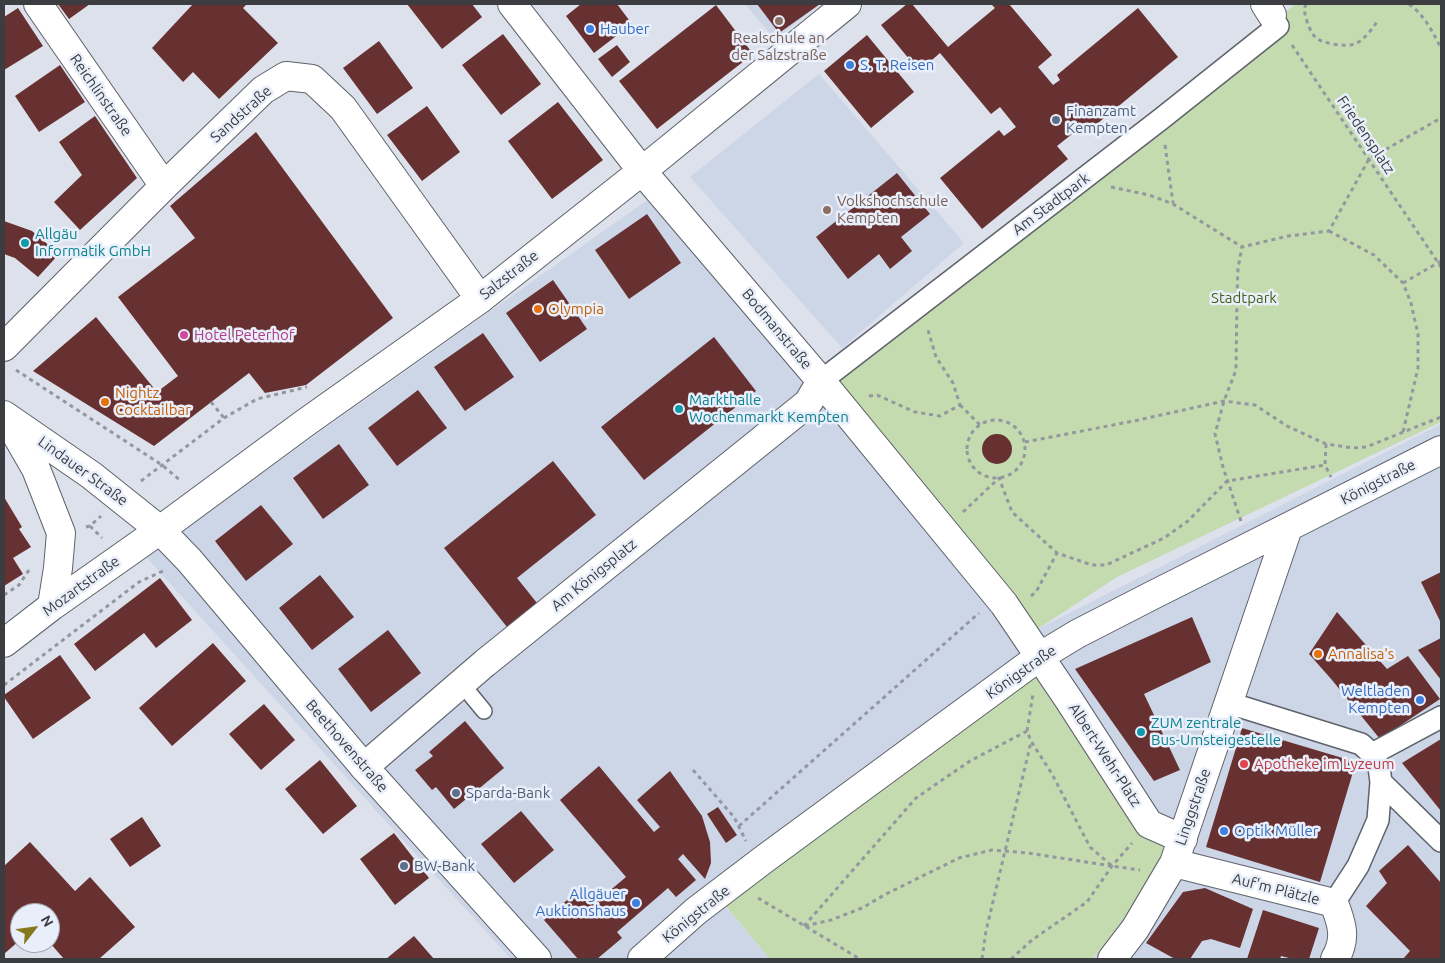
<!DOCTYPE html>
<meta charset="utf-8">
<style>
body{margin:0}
#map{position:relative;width:1445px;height:963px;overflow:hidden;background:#dce1ec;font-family:Ubuntu,sans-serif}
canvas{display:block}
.frame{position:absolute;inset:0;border:5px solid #3b3d41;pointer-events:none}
.north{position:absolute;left:10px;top:903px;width:50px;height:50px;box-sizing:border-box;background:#e9effa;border:1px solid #a3a8b0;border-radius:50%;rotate:60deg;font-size:14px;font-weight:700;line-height:20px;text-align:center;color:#3b3d41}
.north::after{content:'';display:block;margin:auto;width:18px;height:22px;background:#86781c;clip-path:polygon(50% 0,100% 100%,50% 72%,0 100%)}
</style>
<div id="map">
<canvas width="1445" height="963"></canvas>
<div class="frame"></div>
<div class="north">N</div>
</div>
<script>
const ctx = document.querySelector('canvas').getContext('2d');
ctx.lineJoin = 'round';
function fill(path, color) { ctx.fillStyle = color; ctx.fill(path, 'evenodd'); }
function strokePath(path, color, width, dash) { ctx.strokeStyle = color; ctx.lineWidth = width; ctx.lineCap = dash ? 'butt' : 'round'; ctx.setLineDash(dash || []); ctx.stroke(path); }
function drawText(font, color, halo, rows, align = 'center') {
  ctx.font = font + ' Ubuntu,sans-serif'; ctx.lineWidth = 5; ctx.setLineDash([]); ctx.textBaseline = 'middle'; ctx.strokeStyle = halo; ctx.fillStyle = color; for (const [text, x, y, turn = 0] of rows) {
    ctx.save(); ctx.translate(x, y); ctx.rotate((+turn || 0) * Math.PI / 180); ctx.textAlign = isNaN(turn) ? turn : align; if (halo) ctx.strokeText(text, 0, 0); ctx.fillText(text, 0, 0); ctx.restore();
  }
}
const built = new Path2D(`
 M745,4H821L775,39Z
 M819,74L964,243L842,348L690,177Z
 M660,191L1036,630L1441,424V959H1092L1121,926L724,905L770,959H511L145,556Z`);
const green = new Path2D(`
 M1295,4H1441V422L1117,577L1036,630L831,375L1268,27Z
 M1052,665L1165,850L1121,926L1092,959H770L724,904Z`);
const building = new Path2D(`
 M58,4H90L69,19Z
 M193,4H247L243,8L278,43L219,99L193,72L183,82L152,48Z
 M407,4H472L482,17L442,49Z
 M581,4H617L632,24L594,53L566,16Z
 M757,4H820L779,33Z
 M907,4H912L948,47L995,8L991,4H1009L1052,55L1038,67L1053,85L1060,80L1057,75L1138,8L1178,57L1086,133L1081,127L1057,146L1068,159L982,229L940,178L999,130L1004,136L1016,127L1000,107L991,114L940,53L919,71L881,25Z
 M716,5L753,54L657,129L619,81Z
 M18,8L43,46L4,70V17Z
 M503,34L541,84L501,115L462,65Z
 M867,35L914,92L871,128L824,71Z
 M379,41L413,88L377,114L343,68Z
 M617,45L630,62L612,77L598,59Z
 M60,65L85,102L39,132L15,96Z
 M558,102L603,160L552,199L508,141Z
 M427,106L460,152L422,181L387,135Z
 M95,116L137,178L80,230L54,202L82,175L59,142Z
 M256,132L393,318L306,385L265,393L249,373L154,446L33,371L96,317L157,392L178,376L118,297L195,238L170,206Z
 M897,173L930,214L901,237L912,251L890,269L879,254L848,279L816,237Z
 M647,214L681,263L629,299L595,250Z
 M4,221L32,231L59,254L38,277L15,258L4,254Z
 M553,280L587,329L540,362L506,313Z
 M483,333L514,377L465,411L434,367Z
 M714,337L756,391L644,480L601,427Z
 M418,390L447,428L397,466L368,428Z
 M982 449a15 15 0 1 1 30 0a15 15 0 1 1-30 0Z
 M339,444L369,485L323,519L293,478Z
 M553,461L596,515L517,578L537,603L507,627L444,548Z
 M4,497L22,527L19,529L31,547L13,558L23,574L4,586Z
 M261,505L293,544L246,581L215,541Z
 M1441,572V623L1421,582Z
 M320,575L354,617L312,650L279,608Z
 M160,578L192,620L156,648L144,633L95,671L74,644Z
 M1337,612L1387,669L1408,656L1440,699L1380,739L1332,680L1309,654Z
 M1192,617L1211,662L1144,694L1180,770L1154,781L1075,669Z
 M388,630L421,673L371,712L338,669Z
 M1441,638V680L1418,650Z
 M213,643L246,681L172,746L139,708Z
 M60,655L91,698L33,739L4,697V695Z
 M264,704L295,740L261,770L229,734Z
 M465,721L504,768L454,809L436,787L432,790L415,770L433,756L429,752Z
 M1242,728L1356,762L1320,882L1206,847Z
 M1441,739V811L1402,763Z
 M320,760L357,806L323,834L285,789Z
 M599,766L654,832L660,827L637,800L670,771L702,816L710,842L711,863L705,879L683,854L678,859L696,880L676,897L668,888L617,932L622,938L597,959H578L544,920L581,888L594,904L626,877L560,800Z
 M718,807L737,835L726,843L707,814Z
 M521,811L554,850L514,883L481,844Z
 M142,817L161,846L130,867L110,839Z
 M394,833L429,878L395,905L360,859Z
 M30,842L75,891L90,877L135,927L99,959H64L50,943V913H20V940L4,954V866Z
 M1408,845L1441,883V959H1403L1410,951L1366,906L1387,883L1379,871Z
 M1205,888L1253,909L1240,948L1211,939L1202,941L1190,959H1175L1146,943L1183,892Z
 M1263,910L1319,928L1309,959H1293L1281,956L1280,959H1247Z
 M414,936L434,959H386Z`);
const path = new Path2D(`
 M1306,4L1304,9C1306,19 1309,31 1316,38C1324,44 1345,47 1355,44C1364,40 1371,30 1377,22
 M1409,4C1425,16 1432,31 1441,48
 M1292,45L1441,267
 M1165,145L1173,203
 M1111,187L1149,195L1173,204L1242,247L1288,236L1329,231L1369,159L1441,118
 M1329,231L1374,255L1403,283L1411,303L1418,334V368L1403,432
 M1403,283L1441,261
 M16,370L162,465L181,481
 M869,396L877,395L915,412L940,416L960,405L953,383L936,357L928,330
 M211,402L224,418
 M960,405L980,425
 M967 449a29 29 0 1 1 58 0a29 29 0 1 1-58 0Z
 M1025,442L1134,421L1224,401L1255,405L1287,426L1326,444L1353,448L1366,447L1441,417
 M1326,444L1325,465L1331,477
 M141,481L224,418L257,399L307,387
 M963,512L999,478L1012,512L1057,553
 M1241,521L1223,467L1215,434L1224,401L1236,370L1237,296L1238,268L1242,247
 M90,526L102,538
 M86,527L90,526L101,516
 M4,595L19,585L29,570
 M1031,596L1036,592L1057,553L1092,565H1106L1164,538L1188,521L1227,481L1325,465
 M4,685L139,582L163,571
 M1027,731L1033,694
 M693,770L734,817L746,841
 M739,826L979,613
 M758,898L860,959
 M804,926L916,798L970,761L1027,731L1031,741L1052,774L1090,847L1112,866L1140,870
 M805,926L831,920L862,908L886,894L959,858L992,850L1028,853L1112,866
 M982,959L986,931L1031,742
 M1011,959L1032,940L1087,902L1112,866L1132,843`);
const service = new Path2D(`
 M461,683L484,711`);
const pedestrian = new Path2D(`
 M821,381L1161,119L1278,26
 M1229,703L1361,744L1372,754L1379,767L1381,782L1378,820L1358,866L1334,903
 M1372,754L1441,717
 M1381,782L1441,841`);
const minor = new Path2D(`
 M38,4L164,186
 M512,4L642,171L821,381L1004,604L1069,700L1149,824L1183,839
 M1265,4L1272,15
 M4,347L164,186L263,90L286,76L312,79L343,108L480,299
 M364,767L485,663L808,403L821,381
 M1174,863L1334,903C1342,924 1347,938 1335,959
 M642,959L696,911L763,860L1039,657L1077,634L1153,595L1441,450
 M1112,959L1135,929L1174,863L1288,528`);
const tertiary = new Path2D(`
 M4,415L91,475L160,530L189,560L364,767L537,959
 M9,422L36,469L61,533L58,568L52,606
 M4,643L52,606L160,530L305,423L480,299L642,171L847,4`);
const markers = [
 [779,21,5,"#8d6e63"],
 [590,29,5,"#3f7fe0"],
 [850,65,5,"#3f7fe0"],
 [1056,120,5,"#5c6f8a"],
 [827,210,5,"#8d6e63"],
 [25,243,5,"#0f9aa8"],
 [538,309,5,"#e8710a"],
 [184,335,5,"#d1479c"],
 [105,402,5,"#e8710a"],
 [679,409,5,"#0f9aa8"],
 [1318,654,5,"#e8710a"],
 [1420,700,5,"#3f7fe0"],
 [1141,732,5,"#0f9aa8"],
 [1244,764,5,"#e0444e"],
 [456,793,5,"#5c6f8a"],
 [1224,831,5,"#3f7fe0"],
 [404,866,5,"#5c6f8a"],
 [636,903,5,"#3f7fe0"]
];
const shopNames = [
 ["Hauber",600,29],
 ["S. T. Reisen",860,65],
 ["Weltladen",1410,691,"right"],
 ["Kempten",1410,708,"right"],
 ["Optik Müller",1234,831],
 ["Allgäuer",626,894,"right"],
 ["Auktionshaus",626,911,"right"]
];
const educationNames = [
 ["Realschule an",779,38],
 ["der Salzstraße",779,55],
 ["Volkshochschule",837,201,"left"],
 ["Kempten",837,218,"left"]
];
const streetNames = [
 ["Reichlinstraße",101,95,55],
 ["Sandstraße",241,114,-42],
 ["Friedensplatz",1366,135,56],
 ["Am Stadtpark",1051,204,-37],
 ["Salzstraße",509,275,-38],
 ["Bodmanstraße",777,329,50],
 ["Lindauer Straße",83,471,36],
 ["Königstraße",1378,482,-27],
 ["Am Königsplatz",594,575,-39],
 ["Mozartstraße",81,586,-36],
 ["Königstraße",1021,672,-35],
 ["Beethovenstraße",347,746,49],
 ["Albert-Wehr-Platz",1105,755,57],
 ["Linggstraße",1193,807,-71],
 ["Auf'm Plätzle",1276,889,14],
 ["Königstraße",696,914,-39]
];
const serviceNames = [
 ["Finanzamt",1066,111],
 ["Kempten",1066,128],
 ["Sparda-Bank",466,793],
 ["BW-Bank",414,866]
];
const cultureNames = [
 ["Allgäu",35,234],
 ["Informatik GmbH",35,251],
 ["Markthalle",689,400],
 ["Wochenmarkt Kempten",689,417],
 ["ZUM zentrale",1151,723],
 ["Bus-Umsteigestelle",1151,740]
];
const parkNames = [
 ["Stadtpark",1244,298]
];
const foodNames = [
 ["Olympia",548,309],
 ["Nightz",115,393],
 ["Cocktailbar",115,410],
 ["Annalisa's",1328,654]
];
const hotelNames = [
 ["Hotel Peterhof",194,335]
];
const healthNames = [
 ["Apotheke im Lyzeum",1254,764]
];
fill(built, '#cdd6e7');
fill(green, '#c4dbaf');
fill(building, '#673132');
strokePath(service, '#5e626b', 18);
strokePath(pedestrian, '#5e626b', 24);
strokePath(minor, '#5e626b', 30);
strokePath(tertiary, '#5e626b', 30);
strokePath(path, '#93979f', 3, [4, 4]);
strokePath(service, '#fff', 15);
strokePath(pedestrian, '#fff', 21);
strokePath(minor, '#fff', 28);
strokePath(tertiary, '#fff', 28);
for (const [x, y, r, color] of markers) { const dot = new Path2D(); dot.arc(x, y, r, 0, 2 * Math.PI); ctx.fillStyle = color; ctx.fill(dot); strokePath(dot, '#e9effa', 2); }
drawText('15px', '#366cbe', '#e9effa', shopNames, 'left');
drawText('15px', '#785e54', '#e9effa', educationNames);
drawText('15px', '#3b3d41', '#e9effa', streetNames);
drawText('15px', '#4e5e75', '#e9effa', serviceNames, 'left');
drawText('15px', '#0d838f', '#e9effa', cultureNames, 'left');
drawText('15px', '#426217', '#e9effa', parkNames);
drawText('15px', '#c56008', '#e9effa', foodNames, 'left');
drawText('15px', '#b23c85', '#e9effa', hotelNames, 'left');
drawText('15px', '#be3a42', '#e9effa', healthNames, 'left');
</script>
